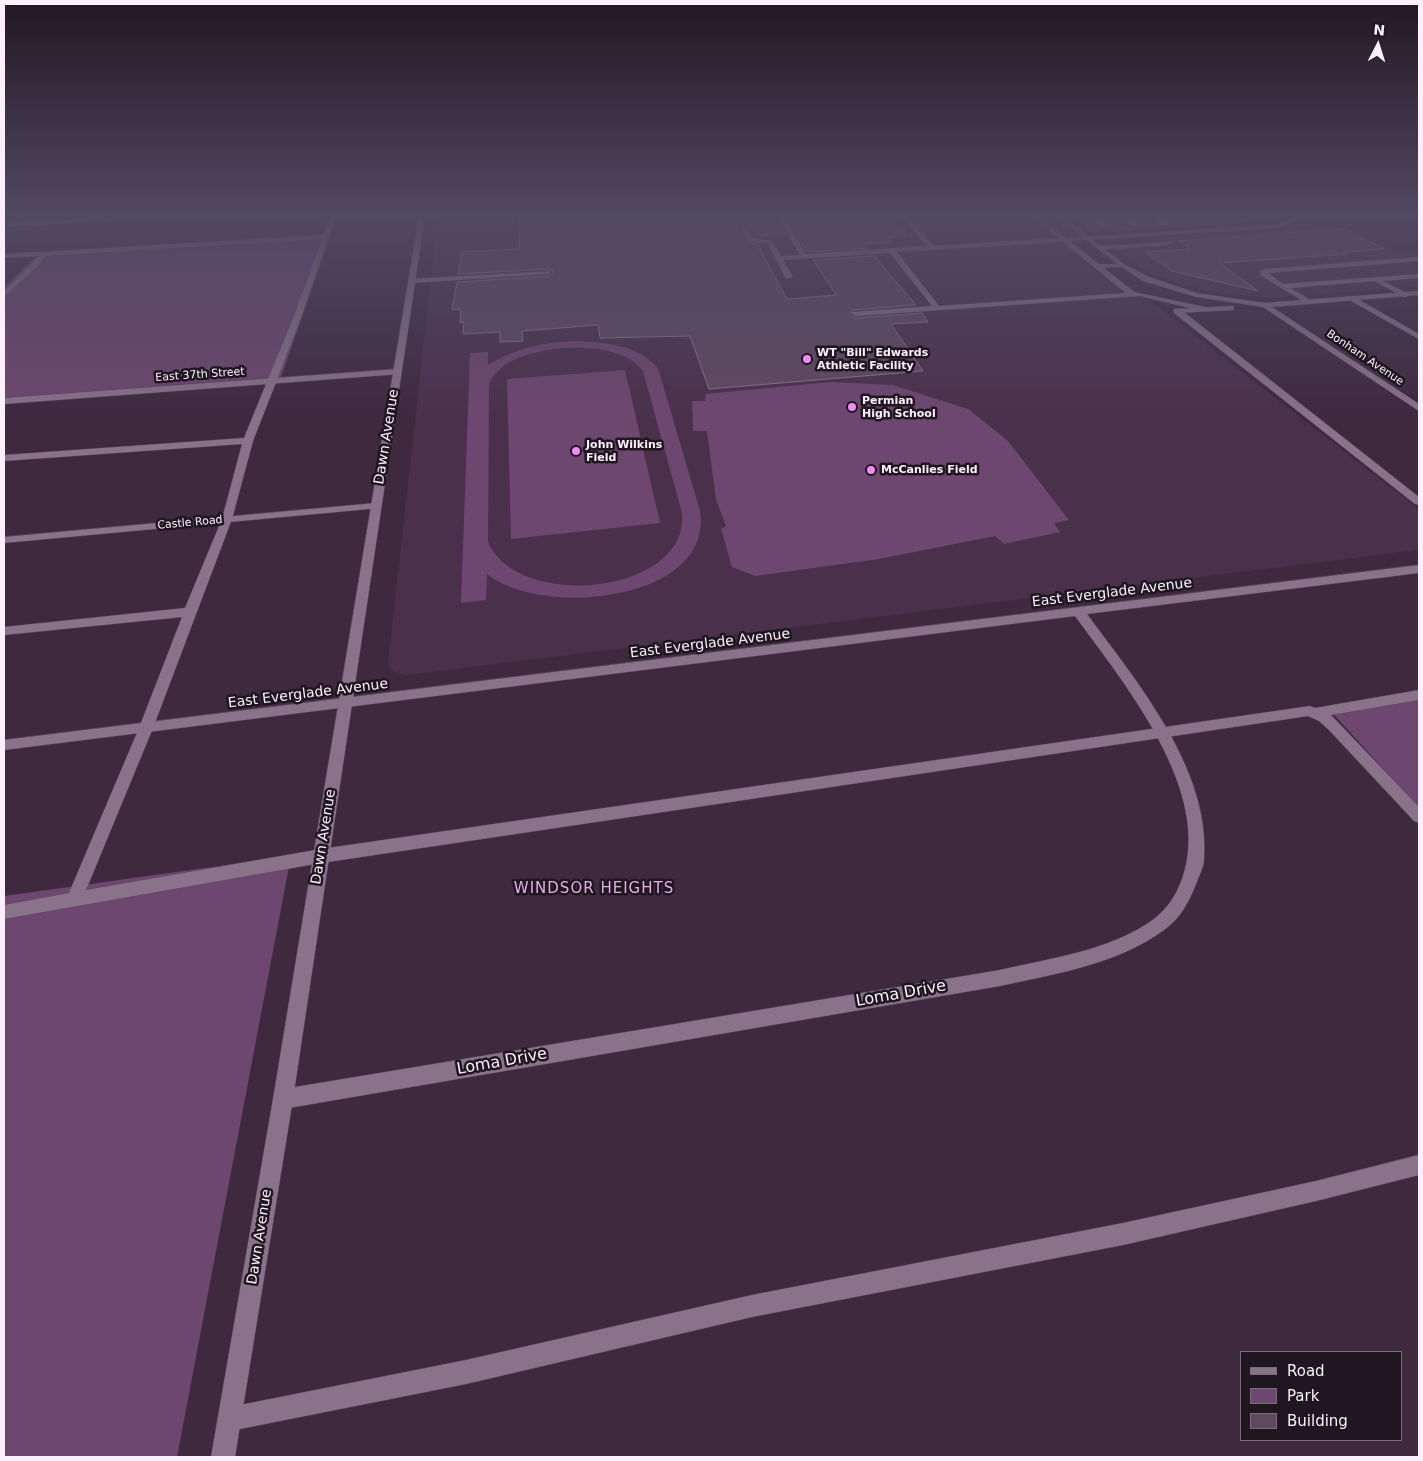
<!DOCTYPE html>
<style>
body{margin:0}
#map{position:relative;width:1423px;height:1461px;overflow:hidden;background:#3e293f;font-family:"DejaVu Sans",sans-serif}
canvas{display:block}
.frame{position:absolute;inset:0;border:5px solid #fdeffd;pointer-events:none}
.legend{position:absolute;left:1240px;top:1351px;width:162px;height:90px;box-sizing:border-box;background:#1f1620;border:1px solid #786d78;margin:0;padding:6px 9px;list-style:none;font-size:15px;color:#fdeffd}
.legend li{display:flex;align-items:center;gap:10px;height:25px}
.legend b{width:25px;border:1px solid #786d78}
.north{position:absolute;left:1353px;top:20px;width:50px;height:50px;-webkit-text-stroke:4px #1f1620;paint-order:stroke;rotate:5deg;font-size:14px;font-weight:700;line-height:20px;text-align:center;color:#fdeffd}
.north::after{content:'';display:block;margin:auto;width:18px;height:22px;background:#fdeffd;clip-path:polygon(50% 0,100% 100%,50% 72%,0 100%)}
</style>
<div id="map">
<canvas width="1423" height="1461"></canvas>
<div class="frame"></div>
<ul class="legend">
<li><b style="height:6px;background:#8a728b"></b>Road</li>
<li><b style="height:14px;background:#6e4770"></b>Park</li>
<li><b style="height:14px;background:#5f4960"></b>Building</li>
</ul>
<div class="north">N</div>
</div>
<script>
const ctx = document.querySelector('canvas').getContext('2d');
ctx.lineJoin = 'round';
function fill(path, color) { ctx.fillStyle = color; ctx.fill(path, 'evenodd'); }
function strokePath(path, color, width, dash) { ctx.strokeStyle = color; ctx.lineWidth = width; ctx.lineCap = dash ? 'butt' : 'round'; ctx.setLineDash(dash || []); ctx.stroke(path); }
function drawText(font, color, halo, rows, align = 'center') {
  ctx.font = font + ' "DejaVu Sans",sans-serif'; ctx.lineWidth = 5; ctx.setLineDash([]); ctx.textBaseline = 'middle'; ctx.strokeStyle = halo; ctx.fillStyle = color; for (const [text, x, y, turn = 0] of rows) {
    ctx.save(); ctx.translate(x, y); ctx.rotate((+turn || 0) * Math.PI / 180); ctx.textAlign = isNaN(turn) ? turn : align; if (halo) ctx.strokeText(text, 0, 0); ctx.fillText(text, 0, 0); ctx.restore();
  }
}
const built = new Path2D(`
 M438,216H1309L1059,235L1155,305L1419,509V550L407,675L396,673L390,669L388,662Z
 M1340,225L1396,253L1419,252V287L1268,298L1208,292L1148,273L1104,240Z`);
const green = new Path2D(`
 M1071,216H1315L1317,217L1094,233Z
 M330,237L280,380L4,401V288L38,254Z
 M576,341C605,342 638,345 658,368L700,511C714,602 541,618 487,574L486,600L461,603L470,353L488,352V365C515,348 545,342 576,341ZM563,348C591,347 624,348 643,371L682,513C690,594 518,612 488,542L489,384C501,357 537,351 563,348Z
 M625,370L660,523L511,539L507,379Z
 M830,382L893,385L968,409L1007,440L1069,520L1054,523L1060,532L1004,544L995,536L879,559L755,576L732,567L721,529L726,526L716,500L707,431H693L692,401H705L706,394Z
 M1419,693V808L1326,706Z
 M291,856L177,1457H4V896Z`);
const building = new Path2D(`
 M519,216H720L722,220L734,219L746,242L757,244L787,299L836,295L813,260L874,256L916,305L853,310L850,315L856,318L922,313L928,322L891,324L923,371L709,389L690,336L600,338L598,325L522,331L523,341L500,342V332L463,334L464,322L460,323L461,309L452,310L457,282L549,276L553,272L551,269L458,274L462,252L519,249Z
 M785,216H888L907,236L887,238L891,242L865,244L868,248L808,252Z
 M775,217L787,236H753L743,219Z
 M1346,229L1384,249L1343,252L1348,254L1220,263L1258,291L1172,271L1145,252L1190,249L1179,241Z`);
const service = new Path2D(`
 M330,216H336L301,318L253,441L232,519L153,728L86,890L321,849L1310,706L1315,708L1419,690V700L1331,715L1419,807V823L1414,821L1329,730L1319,721L1308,716L321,863L4,919V905L69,893L139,728L182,617L4,635V627L185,608L222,519L242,444L4,461V455L244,438L293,318L322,239L46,256L37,267L4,297V291L39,256L4,258V254L323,235Z
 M777,216H783L806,254L927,246L900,216H907L934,246L1058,238L1032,216H1039L1066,238L1278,224L1296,216H1305L1279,228L1070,241L1099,264H1124L1122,267L1104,268L1134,292L1205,307L1206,309L1202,311L1140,296L856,316L852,314L853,312L932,306L890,253L783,260L793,277L786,279L768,244L748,241L736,219L741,218L752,238L772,241L781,256L800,255ZM1063,242L1126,293L939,306L897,252Z
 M1088,216H1095L1109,227L1104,228Z
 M1119,216H1126L1138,226L1133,227Z
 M1152,216H1160L1170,224L1149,226V224L1160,222Z
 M1171,242L1169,245L1100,250L1097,248L1100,246Z
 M1419,257V261L1268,273L1283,284L1419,274V278L1383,281L1407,293V297H1404L1374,281L1290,288L1311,300V304H1308L1260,275V271L1264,269Z
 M551,271L549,274L412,283L408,281L412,279Z
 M1354,297L1419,334V339L1351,301L1350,299Z
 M1174,309H1180L1419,497V505L1415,504L1174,313Z
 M1419,1155V1175L1316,1201L1123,1245L752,1317L466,1384L230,1431L222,1427L218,1419L222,1411L230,1407L466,1360L752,1295L1123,1223L1316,1181Z`);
const minor = new Path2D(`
 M128,216H169L4,227V223Z
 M1055,216H1062L1124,264L1149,277L1197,293L1264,303L1419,291V295L1272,307L1419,404V411L1263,307L1196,297L1143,281L1120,266Z
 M1231,306H1234V310L1177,313L1173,311L1177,309Z
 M397,369L400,370V374L4,404V398Z
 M376,503L380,504V508L4,543V537Z
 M1419,565V573L1087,614C1137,682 1211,770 1204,859C1204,867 1199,876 1196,884C1189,902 1180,919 1164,930C1118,964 1055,974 1000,986L283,1109L276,1106L273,1099L276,1092L283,1089L1000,970C1051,958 1110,951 1154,919C1168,908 1176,895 1182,879C1214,792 1124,683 1075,616L4,750V740Z`);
const tertiary = new Path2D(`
 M419,216H425L293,1099L235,1457H211L273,1099Z`);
const markers = [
 [807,359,5,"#f08bf6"],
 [852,407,5,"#f08bf6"],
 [576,451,5,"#f08bf6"],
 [871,470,5,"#f08bf6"]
];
const farPoinames = [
 ["WT \"Bill\" Edwards",817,353],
 ["Athletic Facility",817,366],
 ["Permian",862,401],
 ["High School",862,414],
 ["John Wilkins",586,445],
 ["Field",586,458],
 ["McCanlies Field",881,470]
];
const farStreetnames = [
 ["Bonham Avenue",1365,358,34],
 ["East 37th Street",200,375,-4],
 ["Castle Road",190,523,-5]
];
const streetNames = [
 ["Dawn Avenue",387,437,-81],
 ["East Everglade Avenue",1112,593,-7],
 ["East Everglade Avenue",710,644,-7],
 ["East Everglade Avenue",308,694,-7],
 ["Dawn Avenue",324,837,-81],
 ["Dawn Avenue",260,1237,-81]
];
const neighbourhoodNames = [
 ["WINDSOR HEIGHTS",594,889]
];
const nearStreetnames = [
 ["Loma Drive",901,994,-10],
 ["Loma Drive",502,1062,-10]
];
fill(built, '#4a304b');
fill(green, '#6e4770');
fill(building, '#5f4960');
strokePath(building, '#8c748d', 1);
strokePath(service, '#584659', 1);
strokePath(minor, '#584659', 1);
strokePath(tertiary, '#584659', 1);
fill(service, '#8a728b');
fill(minor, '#8a728b');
fill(tertiary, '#8a728b');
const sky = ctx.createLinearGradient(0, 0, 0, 421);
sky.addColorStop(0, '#221723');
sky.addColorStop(0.51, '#524963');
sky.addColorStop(1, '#52496300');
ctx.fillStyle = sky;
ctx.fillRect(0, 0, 1423, 421);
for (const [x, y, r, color] of markers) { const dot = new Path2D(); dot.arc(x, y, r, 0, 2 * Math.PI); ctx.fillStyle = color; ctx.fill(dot); strokePath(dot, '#1f1620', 2); }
drawText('bold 11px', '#fdeffd', '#1f1620', farPoinames, 'left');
drawText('11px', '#fdeffd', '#1f1620', farStreetnames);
drawText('14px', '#fdeffd', '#1f1620', streetNames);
ctx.letterSpacing = '1px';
drawText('15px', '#e6aee8', '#1f1620', neighbourhoodNames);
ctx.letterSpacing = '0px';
drawText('16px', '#fdeffd', '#1f1620', nearStreetnames);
</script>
